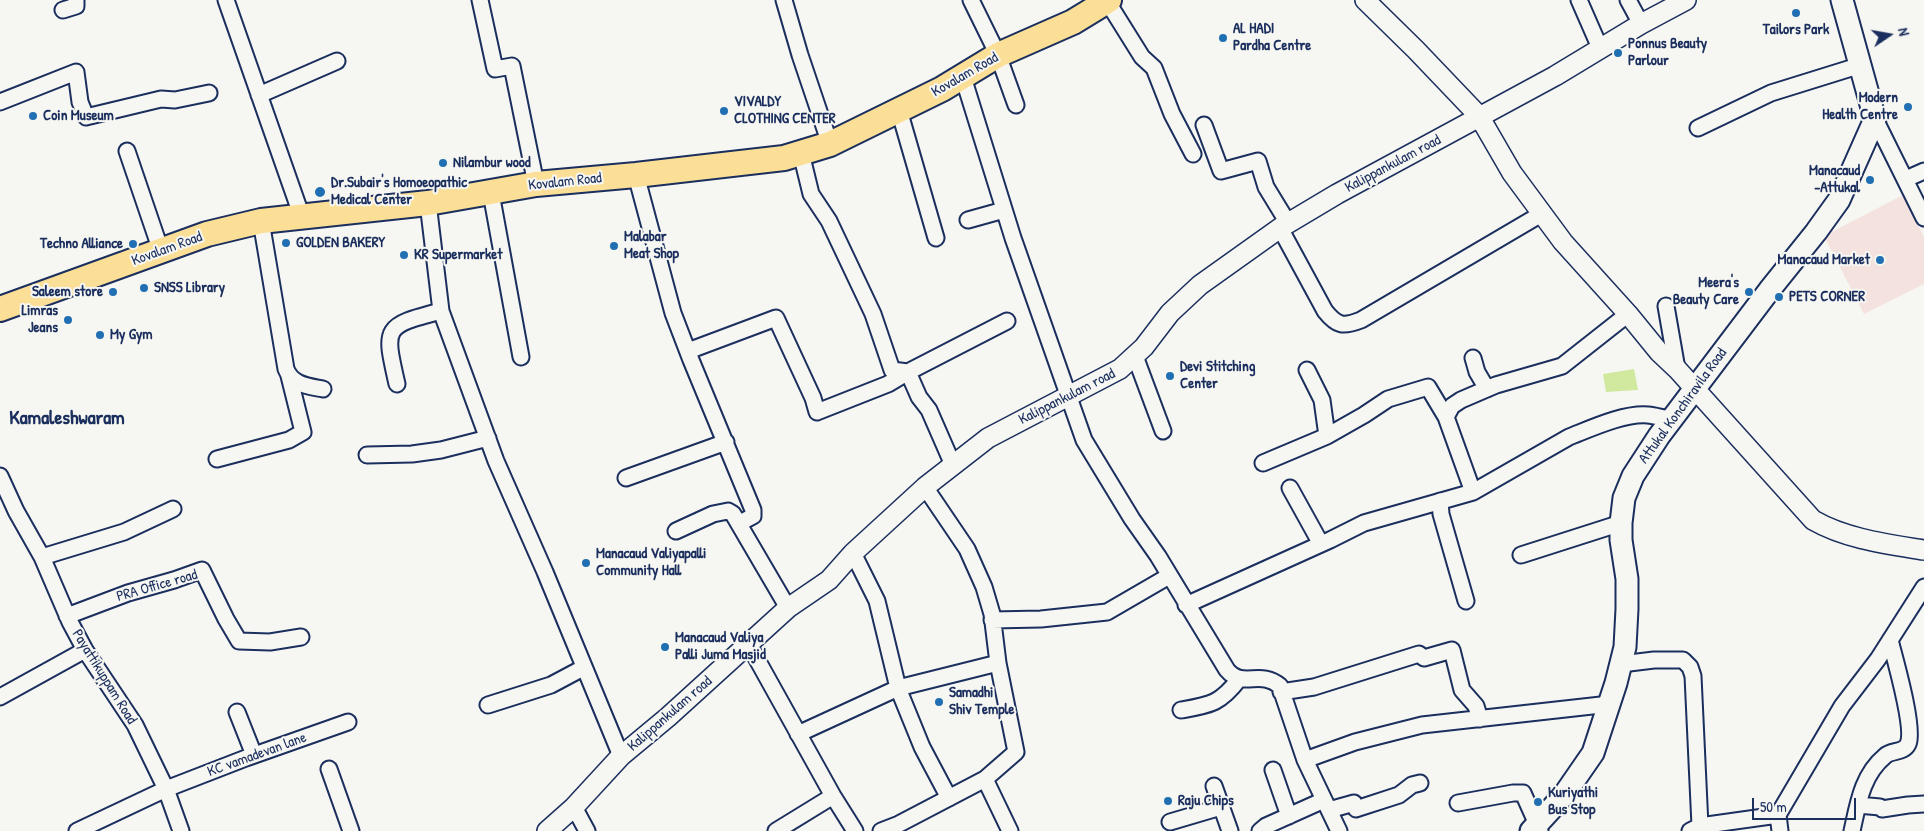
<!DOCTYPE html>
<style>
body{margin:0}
#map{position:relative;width:1924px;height:831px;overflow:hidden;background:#f6f6f2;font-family:"Patrick Hand",sans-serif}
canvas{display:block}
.north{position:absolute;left:1864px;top:10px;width:50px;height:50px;-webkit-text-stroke:4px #f6f6f2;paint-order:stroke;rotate:78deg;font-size:14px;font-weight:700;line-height:20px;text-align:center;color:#1b2f5e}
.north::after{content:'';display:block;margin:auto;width:18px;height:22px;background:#1b2f5e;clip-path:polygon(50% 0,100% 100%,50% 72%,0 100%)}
.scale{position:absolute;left:1752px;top:798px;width:104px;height:22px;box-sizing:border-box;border:2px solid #1b2f5e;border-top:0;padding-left:6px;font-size:15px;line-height:18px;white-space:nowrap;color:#1b2f5e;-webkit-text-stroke:4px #f6f6f2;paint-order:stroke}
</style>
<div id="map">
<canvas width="1924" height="831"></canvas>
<div class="north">N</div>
<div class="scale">50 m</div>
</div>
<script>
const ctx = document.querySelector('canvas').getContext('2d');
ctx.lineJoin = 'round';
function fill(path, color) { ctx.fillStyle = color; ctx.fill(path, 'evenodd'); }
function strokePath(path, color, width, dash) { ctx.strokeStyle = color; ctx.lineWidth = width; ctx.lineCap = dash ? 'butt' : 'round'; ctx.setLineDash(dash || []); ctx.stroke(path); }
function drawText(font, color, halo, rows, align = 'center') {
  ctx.font = font + ' "Patrick Hand",sans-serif'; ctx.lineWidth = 4; ctx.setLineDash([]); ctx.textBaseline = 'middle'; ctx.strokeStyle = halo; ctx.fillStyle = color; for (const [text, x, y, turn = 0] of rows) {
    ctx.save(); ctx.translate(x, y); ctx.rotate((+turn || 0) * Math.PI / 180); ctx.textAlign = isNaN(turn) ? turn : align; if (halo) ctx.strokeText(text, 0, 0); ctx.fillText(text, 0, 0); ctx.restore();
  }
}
const built = new Path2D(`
 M1903,195L1924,237V284L1864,314L1824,236Z`);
const green = new Path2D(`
 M1634,369L1638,390L1606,392L1603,374Z`);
const minor = new Path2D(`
 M226,0L302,217
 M480,0L495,69L512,66L536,184
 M784,0L800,55L830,144
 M971,0L998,55L1016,105
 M1579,0L1600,48
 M1628,0L1641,24
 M1107,1L1142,57L1154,68L1172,114L1193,154
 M63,10L76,6V0
 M963,77L1013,238L1084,440L1132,519L1158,556L1227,670C1243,689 1260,669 1280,686L1305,760L1339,831
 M259,95L337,61
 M0,102L76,72L80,102L86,117L161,99L175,100L209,93
 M899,110L936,238
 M1875,119L1924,218
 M1204,125L1221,171L1258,161L1266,187L1288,223
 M1698,128L1771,93L1861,65
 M127,151L161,251
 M801,153L811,194L829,221L873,314L892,370L908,372L919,397L929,410L953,465
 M636,175L673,313L691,360L753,510V516L740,523
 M1906,179L1924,171
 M491,193L521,357
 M428,203L441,311L496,461L545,572L621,756
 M968,220L1004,210
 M261,221L286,369C292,385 308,386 323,389
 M1280,228L1325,311C1337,326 1343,327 1361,320L1543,213
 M1666,306L1677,369
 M688,351L776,318L813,398L817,412L888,384L908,372L1007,321
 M1135,356L1163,431
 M1473,358L1477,372L1487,389
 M1307,370L1322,400L1327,436
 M397,384C384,327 383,326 441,311
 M367,455L412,454L441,450L488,438
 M217,459L289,440L303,432L289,376
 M1263,463L1327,436L1364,415L1388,399L1428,387L1446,417
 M0,476L16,511L42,557L70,622L85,650L135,725L166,789L77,831
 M626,478L726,442
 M1290,488L1321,544
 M1473,492L1446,417L1452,406L1461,400L1496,385L1562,366L1628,314
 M1440,501L1441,514L1466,601
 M676,531L713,514L728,511L733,514L788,608
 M853,553L877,601L898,688L922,747L949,798
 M1521,555L1621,523
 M42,557L124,532L173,509
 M1186,605L1330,540L1364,523L1473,492L1569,437C1592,428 1624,413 1648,415C1656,416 1664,418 1672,419
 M67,616L128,593L174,580L202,570L226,619L239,641L270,642L301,637
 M992,620L1041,619L1107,612L1169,576
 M749,645L833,796L855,831
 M1621,664L1654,660H1683L1690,667L1693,676L1700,826
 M1281,692L1314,687L1419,654L1424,658L1452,650L1462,690L1476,706L1480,719
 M0,697L85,650
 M488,705L551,685L583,668
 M1181,710C1210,705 1220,704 1239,679
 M237,712L254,755
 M798,734L898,688L998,663
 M1305,760L1355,742L1422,725L1610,704
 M329,769L351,831
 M1273,770L1289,816
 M985,779L1010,831
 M1214,786L1230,831
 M1458,803L1513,793H1523L1540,831
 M1858,805L1880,807L1882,809L1908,805L1924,804
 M574,807L587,831
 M1329,810L1354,803L1356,809L1359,808L1399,795L1412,785L1420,783
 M1170,822L1221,807
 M181,831L166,789L246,758L348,722
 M776,831L833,796
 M881,831L899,824L985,779L1016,752L998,663L992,614L984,587L967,549L925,487
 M1260,831L1266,826L1324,800
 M1690,831L1700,826L1778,815
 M1780,831L1778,815L1842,706L1878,659L1924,587
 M1852,831C1858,804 1862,775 1885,756C1891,750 1904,753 1908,744C1915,729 1895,659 1890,640`);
const tertiary = new Path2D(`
 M1365,0L1416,50L1479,116L1512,173L1563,242L1628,314L1659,352L1677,369L1813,520C1846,539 1887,544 1924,550
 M547,831L574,807L621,756L668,717L788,608L829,580L853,553L925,487L988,438L1120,369L1144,347L1170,313L1200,285L1280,228L1337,194L1555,76L1641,24L1686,0`);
const secondary = new Path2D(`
 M1531,831L1564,795L1593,753L1616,683L1625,647L1627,609V579L1621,540V523L1624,498L1633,476L1659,436L1771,288L1816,232L1839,200L1875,119L1842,0`);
const primary = new Path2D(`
 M0,309L207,234L261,221L428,203L536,184L636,175L784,158L830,144L942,89L998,55L1073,22L1109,0`);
const markers = [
 [1796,13,5,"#1f6fb2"],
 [1223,38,5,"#1f6fb2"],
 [1618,53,5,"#1f6fb2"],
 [1908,107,5,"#1f6fb2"],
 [724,111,5,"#1f6fb2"],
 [33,116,5,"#1f6fb2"],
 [443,163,5,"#1f6fb2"],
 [1870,180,5,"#1f6fb2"],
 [320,192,6,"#1f6fb2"],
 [286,243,5,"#1f6fb2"],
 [133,244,5,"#1f6fb2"],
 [614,246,5,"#1f6fb2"],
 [404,255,5,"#1f6fb2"],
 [1880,260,5,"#1f6fb2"],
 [144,288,5,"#1f6fb2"],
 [113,292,5,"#1f6fb2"],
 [1749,292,5,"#1f6fb2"],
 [1779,297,5,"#1f6fb2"],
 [68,320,5,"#1f6fb2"],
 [100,335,5,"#1f6fb2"],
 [1170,376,5,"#1f6fb2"],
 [586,563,5,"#1f6fb2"],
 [665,647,5,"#1f6fb2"],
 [939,702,5,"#1f6fb2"],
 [1168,801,5,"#1f6fb2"],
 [1538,802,5,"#1f6fb2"]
];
const poiNames = [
 ["AL HADI",1233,29],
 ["Pardha Centre",1233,46],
 ["Tailors Park",1796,30,"center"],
 ["Ponnus Beauty",1628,44],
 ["Parlour",1628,61],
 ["Modern",1898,98,"right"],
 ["Health Centre",1898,115,"right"],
 ["VIVALDY",734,102],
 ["CLOTHING CENTER",734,119],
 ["Coin Museum",43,116],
 ["Nilambur wood",453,163],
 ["Manacaud",1860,171,"right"],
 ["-Attukal",1860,188,"right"],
 ["Dr.Subair's Homoeopathic",331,183],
 ["Medical Center",331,200],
 ["Malabar",624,237],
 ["Meat Shop",624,254],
 ["GOLDEN BAKERY",296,243],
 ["Techno Alliance",123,244,"right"],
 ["KR Supermarket",414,255],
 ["Manacaud Market",1870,260,"right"],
 ["Meera's",1739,283,"right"],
 ["Beauty Care",1739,300,"right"],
 ["SNSS Library",154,288],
 ["Saleem store",103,292,"right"],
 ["PETS CORNER",1789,297],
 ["Limras",58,311,"right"],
 ["Jeans",58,328,"right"],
 ["My Gym",110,335],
 ["Devi Stitching",1180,367],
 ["Center",1180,384],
 ["Manacaud Valiyapalli",596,554],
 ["Community Hall",596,571],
 ["Manacaud Valiya",675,638],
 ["Palli Juma Masjid",675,655],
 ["Samadhi",949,693],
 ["Shiv Temple",949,710],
 ["Kuriyathi",1548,793],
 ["Bus Stop",1548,810],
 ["Raju Chips",1178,801]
];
const streetNames = [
 ["Kovalam Road",965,75,-30],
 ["Kalippankulam road",1393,164,-28],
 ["Kovalam Road",565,182,-6],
 ["Kovalam Road",167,249,-20],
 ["Kalippankulam road",1067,397,-27],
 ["Attukal Konchiravila Road",1683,406,-54],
 ["PRA Office road",157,586,-16],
 ["Payattikuppam Road",104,677,58],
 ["Kalippankulam road",670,714,-41],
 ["KC vamadevan lane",257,755,-20]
];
const districtNames = [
 ["Kamaleshwaram",67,419]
];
fill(built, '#f4e2de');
fill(green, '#d0e99f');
strokePath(minor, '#1b2f5e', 19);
strokePath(tertiary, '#1b2f5e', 22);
strokePath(secondary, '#1b2f5e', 25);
strokePath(primary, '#1b2f5e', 28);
strokePath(minor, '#f6f6f2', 15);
strokePath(tertiary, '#f6f6f2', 19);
strokePath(secondary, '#f6f6f2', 21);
strokePath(primary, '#fbdf96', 24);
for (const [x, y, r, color] of markers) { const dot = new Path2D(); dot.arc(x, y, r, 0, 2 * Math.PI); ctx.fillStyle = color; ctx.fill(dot); strokePath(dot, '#f6f6f2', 2); }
drawText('bold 15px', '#1b2f5e', '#f6f6f2', poiNames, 'left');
drawText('15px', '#1b2f5e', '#f6f6f2', streetNames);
drawText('bold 20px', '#1b2f5e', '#f6f6f2', districtNames);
</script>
